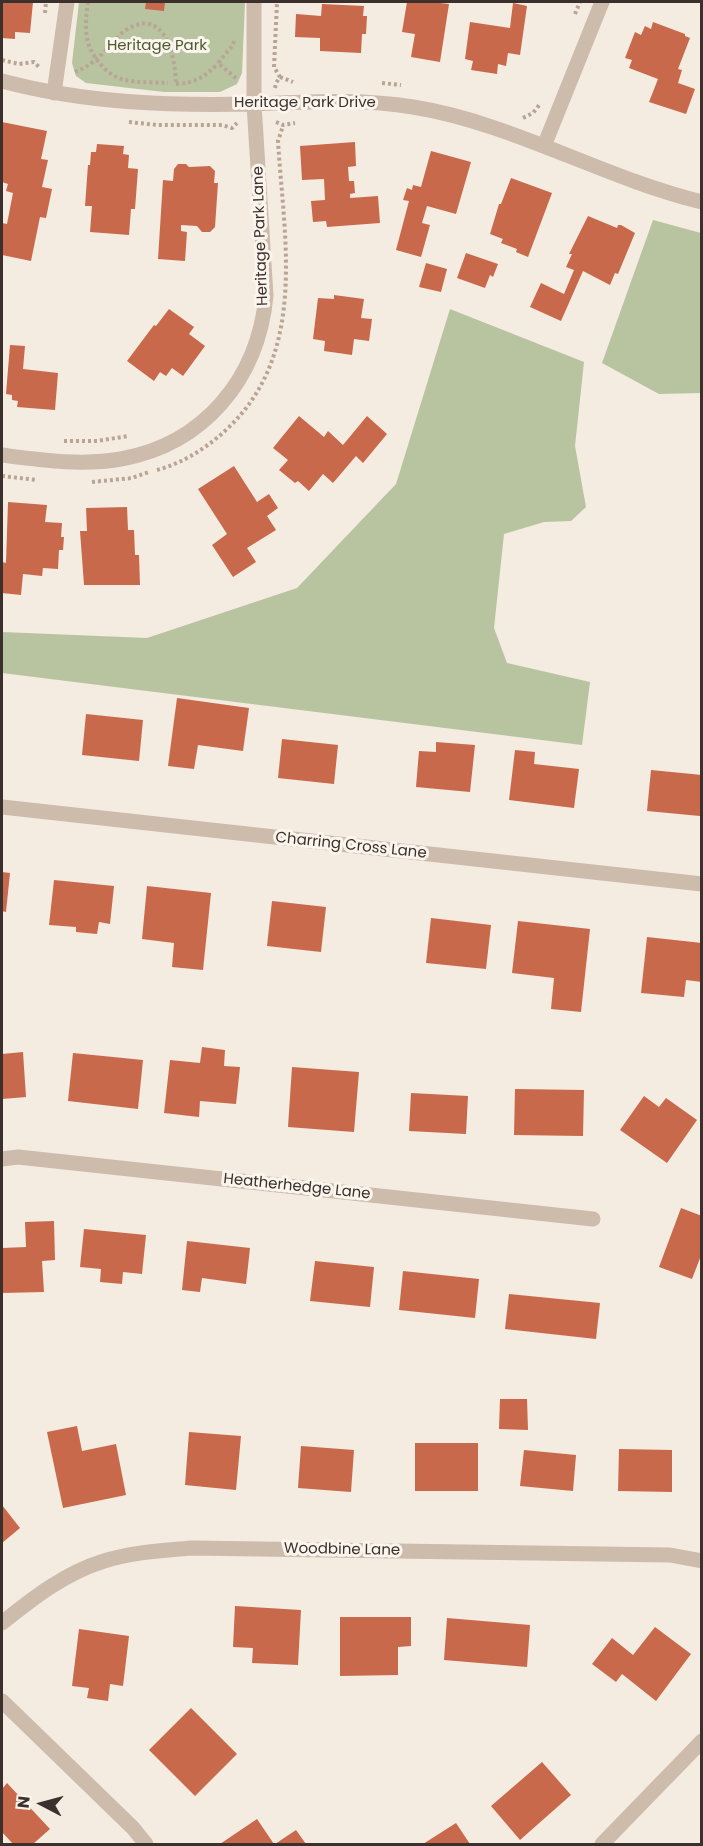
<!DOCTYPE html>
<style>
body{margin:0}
#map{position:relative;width:703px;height:1846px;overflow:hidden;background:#f4ebe1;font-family:Poppins,sans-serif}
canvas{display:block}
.frame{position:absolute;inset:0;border:3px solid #3b302b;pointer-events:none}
.north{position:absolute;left:12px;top:1774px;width:60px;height:60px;-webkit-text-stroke:4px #fbf5ee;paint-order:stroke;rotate:276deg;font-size:16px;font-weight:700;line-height:24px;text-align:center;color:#3b302b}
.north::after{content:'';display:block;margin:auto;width:21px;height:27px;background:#3b302b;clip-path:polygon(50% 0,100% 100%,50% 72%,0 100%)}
</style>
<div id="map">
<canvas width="703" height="1846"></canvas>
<div class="frame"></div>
<div class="north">N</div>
</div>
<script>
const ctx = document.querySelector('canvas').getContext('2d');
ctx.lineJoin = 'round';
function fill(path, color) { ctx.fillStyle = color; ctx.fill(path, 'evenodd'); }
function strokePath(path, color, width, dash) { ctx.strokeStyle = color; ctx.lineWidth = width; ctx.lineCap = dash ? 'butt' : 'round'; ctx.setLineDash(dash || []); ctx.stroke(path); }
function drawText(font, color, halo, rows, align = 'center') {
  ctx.font = font + ' Poppins,sans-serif'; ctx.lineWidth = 6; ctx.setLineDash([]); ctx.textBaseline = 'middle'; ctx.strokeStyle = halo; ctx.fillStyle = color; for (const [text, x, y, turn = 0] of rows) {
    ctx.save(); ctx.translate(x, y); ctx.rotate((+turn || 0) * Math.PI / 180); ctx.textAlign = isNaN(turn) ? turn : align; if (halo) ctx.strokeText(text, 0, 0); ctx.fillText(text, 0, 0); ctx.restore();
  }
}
const green = new Path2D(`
 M79,2H245L242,73L237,84L220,92H164L86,83L76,76L72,63Z
 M653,220L701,233V393L659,394L602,363Z
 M450,309L584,362L575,446L586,507L571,521L544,522L504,534L494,628L507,663L590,682L582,745L2,673V632L147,638L297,588L396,484Z`);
const building = new Path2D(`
 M2,2H33L30,33L15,32V39L2,38Z
 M146,2H165L164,11L145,9Z
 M407,2H432L449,4L440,62L411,57L415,34L402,32Z
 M513,3L527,6L520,55L508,53L506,66L498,64L497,74L471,70L473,61L465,59L470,22L510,28Z
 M322,4L364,6L363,16H367L366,34H362L361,53L320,51V38L295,37L296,14L321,16Z
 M653,22L685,34V36L690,38L678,69L682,70L678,83L695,89L686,114L649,102L658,79L629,68L632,60L625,58L635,32L641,35L645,26L651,29Z
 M2,122L47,131L41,159L48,160L42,187L52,189L46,218L40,217L31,261L2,255V223L7,224L13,193L6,191L8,184L2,182Z
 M355,142L356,166L348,167L349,181H354L355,193L350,194V198L378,196L380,223L327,227L326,221L313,222L311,201L325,200L324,179L302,180L300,146Z
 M97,144L124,146L123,154L129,155L128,168L138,169L135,209H131L129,235L90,232L92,206H85L88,165H90L91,152H96Z
 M431,151L471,162L456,214L427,206L422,223L430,225L421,257L396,250L409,201L403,200L407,188L412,190L413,185L421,187Z
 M178,164H186L189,167L210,166L215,171L214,183H218L215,227L210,232H202L197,226L181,225V231L187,232L185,261L158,259L163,180L173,181L174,169Z
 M511,178L552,193L528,257L516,252L517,249L501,243L503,239L490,234L499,204H501Z
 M588,216L617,228L618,225H621L635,233L618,274L615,273L610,285L583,271L561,321L530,307L541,283L564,294L574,270L566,267L572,254H569Z
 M466,253L498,264L493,277L490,275L485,288L457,278Z
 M426,263L447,269L441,292L419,287Z
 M334,295L364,299L361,318L372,319L369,341L354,339L352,355L324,351L325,341L313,339L318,298L334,299Z
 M169,309L194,327L189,334L205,346L183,376L172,368L166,376L160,372L154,381L127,361L154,325L156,326Z
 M10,345L25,346L23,369L58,373L55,410L17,407L18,401L12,400V395L6,394Z
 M299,416L324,437L328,431L343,445L367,416L387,434L363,463L356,456L333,483L323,474L309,491L298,481L295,483L279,470L288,460L273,448Z
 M234,466L257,502L269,494L278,508L267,516L276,530L247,548L256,562L233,577L212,545L227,534L198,489Z
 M8,502L47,505L45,522L62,523L61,537H64L63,550H59L58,569L43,568L42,576L23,574L21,595L2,593V562L6,563Z
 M127,507L128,530H134L135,555H139L140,585H84L80,531H87L86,508Z
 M177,698L249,708L243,751L198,745L194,769L168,766Z
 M86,714L143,720L139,761L82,755Z
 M282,739L338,745L334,784L278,778Z
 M436,742L475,745L470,792L416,787L419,751L436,752Z
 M515,750L535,752L534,764L579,769L574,808L509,800Z
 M651,770L702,775L700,816L647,811Z
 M2,872L10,873L6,912L2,911Z
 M54,880L114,886L110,924L99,922L97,934L76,932V927L49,925Z
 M147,886L211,893L203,970L172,967L174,943L142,939Z
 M272,901L326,907L321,952L267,946Z
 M431,918L491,925L486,969L426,963Z
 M518,921L590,929L581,1012L551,1009L554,978L512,973Z
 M647,937L702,943V982L686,980L684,997L641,993Z
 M202,1047L225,1050L224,1066L240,1067L236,1104L200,1101L199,1117L164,1113L170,1060L200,1063Z
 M23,1052L26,1097L2,1099V1054Z
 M73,1053L143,1060L138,1109L68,1101Z
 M292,1067L359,1072L354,1132L288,1127Z
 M515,1089L584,1090L583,1136L514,1135Z
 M411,1093L468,1096L466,1134L409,1131Z
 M644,1096L659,1107L666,1098L697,1120L667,1163L620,1130Z
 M681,1208L702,1216V1253L692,1279L659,1267Z
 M54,1221L55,1260L42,1261L44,1292L2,1293V1248L26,1247L25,1222Z
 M84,1229L146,1235L142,1274L123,1272L122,1284L100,1282L101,1269L80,1267Z
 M187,1241L250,1248L246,1284L202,1278L200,1292L182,1290Z
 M315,1261L374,1267L370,1307L310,1301Z
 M403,1271L479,1279L475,1318L399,1310Z
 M509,1294L600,1303L596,1339L505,1329Z
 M500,1399H527L528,1430L499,1429Z
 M77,1426L82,1451L116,1444L126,1495L63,1508L47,1432Z
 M189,1432L241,1436L236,1490L185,1485Z
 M415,1443H478V1491H415Z
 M301,1446L354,1450L351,1492L298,1488Z
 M619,1449L672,1450V1492L618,1491Z
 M524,1450L576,1455L573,1491L520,1486Z
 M2,1505L20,1528L2,1543Z
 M235,1606L301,1610L298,1665L252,1663L253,1648L233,1647Z
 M340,1617H411V1646L398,1647V1675L340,1676Z
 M447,1618L530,1625L527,1667L444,1660Z
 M655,1627L691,1654L656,1701L622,1674L616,1682L592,1664L612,1638L633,1655Z
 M79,1629L129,1636L123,1686L110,1684L108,1701L87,1698L89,1688L72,1686Z
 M191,1708L237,1754L195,1796L149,1750Z
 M542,1762L571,1795L520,1840L491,1806Z
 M7,1783L50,1829L33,1844H13L2,1832V1789Z
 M257,1819L274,1844H220Z
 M456,1823L470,1844H423Z
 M296,1830L306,1844H275Z`);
const path = new Path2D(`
 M88,2C84,31 84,49 106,70C112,75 119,79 126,80C140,83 155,82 168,83
 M45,13L46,2
 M575,14L580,2
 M234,41L233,45L218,63L237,79
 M2,60L19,64L34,62L40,68
 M75,72C88,67 100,57 109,47C115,41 119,34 126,30C165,6 175,55 176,84
 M280,77L293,82
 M382,83L401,85
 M176,84C195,83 205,77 218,63
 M275,88L276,83L280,77L274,67L277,2
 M523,118L533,113L540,104
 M129,122L157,125H222L232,128L237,123
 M276,122L283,125L295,123
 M64,441H97L128,436
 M157,470C183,463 207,448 227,429C308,353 284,240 278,141L283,126
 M2,476L37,480
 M92,482L132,478L149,472`);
const minor = new Path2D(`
 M2,81C84,103 170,106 254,104C307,102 360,98 413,107C513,123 603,178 702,202
 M54,93L67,2
 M544,146L602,2
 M2,455C41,460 82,466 121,459C204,444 258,379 266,296L254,104V2
 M2,807L702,884
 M2,1159L18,1157L593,1219
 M2,1623C33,1598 65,1573 104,1561C132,1552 161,1551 191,1548L670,1555L702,1561
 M2,1701L133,1828L146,1844
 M602,1844L702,1741`);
const parkNames = [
 ["Heritage Park",157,46]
];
const streetNames = [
 ["Heritage Park Drive",305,103],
 ["Heritage Park Lane",261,236,-92],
 ["Charring Cross Lane",351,846,6],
 ["Heatherhedge Lane",297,1187,6],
 ["Woodbine Lane",342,1550,1]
];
fill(green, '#b8c4a0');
fill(building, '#c8694b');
strokePath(path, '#b9a596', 4, [3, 3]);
strokePath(minor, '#cdbbac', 15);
drawText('15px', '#4a5a2e', '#fbf5ee', parkNames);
drawText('15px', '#3b302b', '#fbf5ee', streetNames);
</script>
